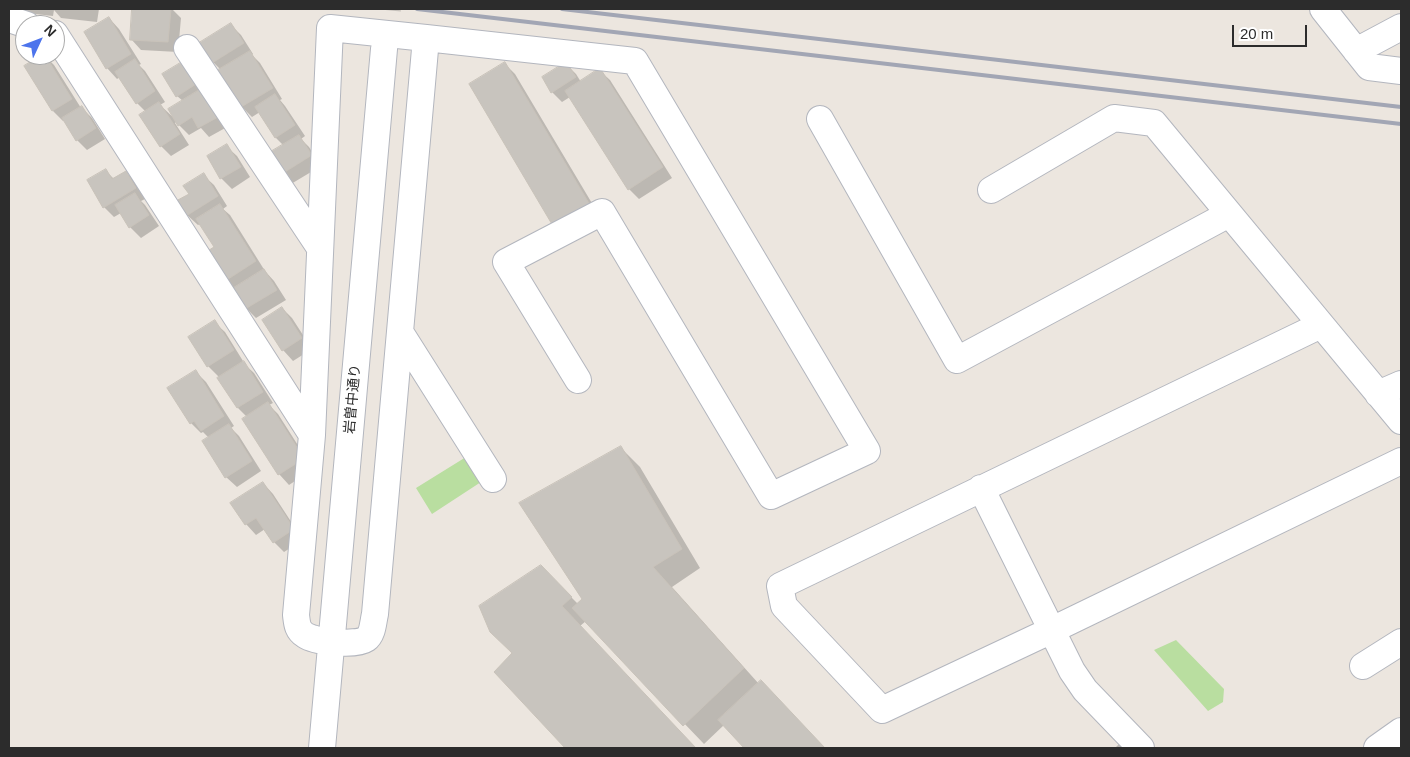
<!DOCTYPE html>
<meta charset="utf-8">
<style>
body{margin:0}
#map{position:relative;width:1410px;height:757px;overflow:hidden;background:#ece6df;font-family:Helvetica,sans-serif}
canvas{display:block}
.frame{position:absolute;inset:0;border:10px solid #2c2c2c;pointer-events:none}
.north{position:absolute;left:15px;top:15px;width:50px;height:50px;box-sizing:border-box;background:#fff;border:1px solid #ababab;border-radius:50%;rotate:47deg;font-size:14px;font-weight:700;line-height:20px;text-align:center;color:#2c2c2c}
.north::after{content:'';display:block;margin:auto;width:18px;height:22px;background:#4d74ec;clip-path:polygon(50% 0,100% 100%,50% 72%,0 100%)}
.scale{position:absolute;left:1232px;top:25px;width:75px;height:22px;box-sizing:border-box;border:2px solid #2c2c2c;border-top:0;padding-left:6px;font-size:15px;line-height:18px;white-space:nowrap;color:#2c2c2c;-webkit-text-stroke:4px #fff;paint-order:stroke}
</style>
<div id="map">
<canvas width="1410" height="757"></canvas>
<div class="frame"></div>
<div class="north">N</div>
<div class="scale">20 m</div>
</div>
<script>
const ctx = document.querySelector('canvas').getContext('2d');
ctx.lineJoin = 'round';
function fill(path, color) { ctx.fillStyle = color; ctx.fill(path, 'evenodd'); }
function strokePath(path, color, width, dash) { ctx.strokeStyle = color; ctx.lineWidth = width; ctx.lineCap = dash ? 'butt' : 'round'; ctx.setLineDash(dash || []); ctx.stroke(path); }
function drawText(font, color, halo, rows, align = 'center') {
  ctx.font = font + ' Helvetica,"Noto Sans JP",sans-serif'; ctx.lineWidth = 5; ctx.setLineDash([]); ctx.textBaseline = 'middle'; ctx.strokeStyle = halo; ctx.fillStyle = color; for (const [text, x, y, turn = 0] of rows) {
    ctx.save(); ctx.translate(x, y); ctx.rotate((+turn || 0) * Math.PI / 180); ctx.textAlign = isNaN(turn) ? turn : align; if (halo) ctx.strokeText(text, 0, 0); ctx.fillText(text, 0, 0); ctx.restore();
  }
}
const green = new Path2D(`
 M466,457L481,482L432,514L416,488Z
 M1176,640L1224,689L1223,702L1208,711L1154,650Z`);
const shadow = new Path2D(`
 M14,9H99L97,22L61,18L54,10L53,16L18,12Z
 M133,9H172L181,18L178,52L141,50L131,39Z
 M109,18L119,29L141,64L139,65L145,71L165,102L160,105L174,118L183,101L177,96L182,63L227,127L209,137L201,128L189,135L176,122L175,123L189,145L171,156L161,146L146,112L137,103L120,77L117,79L107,68L85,33Z
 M231,25L241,35L253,54L252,55L260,63L282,99L280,100L285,106L305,136L301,139L309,147L321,166L291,184L281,174L284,146L276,138L260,112L252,117L242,107L221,70L213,62Z
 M44,55L54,65L81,108H82L92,118L105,139L87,150L77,140L65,120L63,121L53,111L26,67Z
 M505,64L515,74L599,215L564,236Z
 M566,64L576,74L581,82L599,70L610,80L672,178L639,199L629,189L570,97L562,102L552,92Z
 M226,146L237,156L250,177L232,189L221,178L208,157Z
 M106,171L114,179L126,172L136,183L145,199L141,201L145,205L159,226L141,238L130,227L121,213L114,217L104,207Z
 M203,175L214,185L227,206L223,209L230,215L265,271L274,281L286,300L256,318L246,308L235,289L226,280L215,247L200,224L198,225L187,215L178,202L190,194Z
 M282,308L292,318L312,349L293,361L283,350L264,320Z
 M214,322L225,332L243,361L242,362L254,373L273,403L269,405L278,414L308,461L307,473L289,485L279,474L244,419L247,417L238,408L220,378L208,366L190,337Z
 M196,372L206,382L234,426L231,428L239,436L261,471L237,487L226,477L209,438L203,432L201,433L191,423Z
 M621,448L640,467L700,568L672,587L759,684L776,697L824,748H746L724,725L704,744L586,621L580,626L695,748H567L496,672L514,653L541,567L578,604L583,600Z
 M263,483L273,494L303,540L284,552L274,542L265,529L256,535L246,524Z
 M1120,743L1125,748H1115Z`);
const building = new Path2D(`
 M132,9H171L168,42L130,40Z
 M109,17L131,54L106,69L84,32Z
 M231,23L244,43L212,63L199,43Z
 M250,51L273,88L241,107L218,70Z
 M42,55H45L72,99L52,111L24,66Z
 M135,59L155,91L136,104L115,72Z
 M182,62L196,84L176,97L162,74Z
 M505,62L590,205L553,226L469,84Z
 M566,62L576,77L551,93L542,77Z
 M600,68L663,167L628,190L565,91Z
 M201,89L218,117L198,128L192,117L178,126L168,109Z
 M275,94L295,125L275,138L255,107Z
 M159,102L180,134L160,147L139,115Z
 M82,106L96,128L76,141L62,118Z
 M299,135L312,155L280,175L267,154Z
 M227,144L241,167L220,179L207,156Z
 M106,169L112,179L126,171L136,188L103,208L87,180Z
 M204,173L218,196L186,216L176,201L189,194L183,186Z
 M135,193L149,215L129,228L115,205Z
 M220,204L256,261L225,281L206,252L214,247L196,219Z
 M264,269L277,290L245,309L232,289Z
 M282,307L302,338L282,351L262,320Z
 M215,320L234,350L207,367L188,337Z
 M244,361L263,392L237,408L217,378Z
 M196,370L224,416L201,431L194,421L190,424L167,388Z
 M268,402L298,449L297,463L278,475L242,419Z
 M229,424L252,461L225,478L202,441Z
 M621,446L682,549L653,567L744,668L683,726L572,608L582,599L519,503Z
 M263,482L294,529L273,543L256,518L245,525L230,503Z
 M541,565L572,597L562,606L696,748H565L494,672L512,653L490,632L479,606Z
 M761,680L825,748H744L718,720Z`);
const minorTunnel = new Path2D(`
 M384,49L388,9`);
const minor = new Path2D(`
 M1323,9L1369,67L1401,71
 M9,19L27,25
 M330,28L426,38L375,614C373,622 373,634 366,639C356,646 315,642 305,635C297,630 297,623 296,615L312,435Z
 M55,34L312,435
 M426,38L635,61L867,451L771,496L602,212L506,262L578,380
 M187,48L320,248
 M1356,51L1401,27
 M820,119L957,360L1229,214
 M991,190L1114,118L1154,123L1401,421
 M1321,325L780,586L784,606L882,710L1052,630L1401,461
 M400,332L493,479
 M1378,394L1401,384
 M981,488L1072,671L1085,690L1141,748
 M1363,666L1401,642
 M322,748L384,49
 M1377,748L1401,731`);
const rail = new Path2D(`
 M417,9L1401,124
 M562,9L1401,107`);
const streetNames = [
 ["岩曽中通り",353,399,-85]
];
fill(green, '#b9dea0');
fill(shadow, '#0003');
fill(building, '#c8c4be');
strokePath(building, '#c8c2b9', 1);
strokePath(minorTunnel, '#c6c1bb', 26, [26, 13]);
strokePath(minor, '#b3b6be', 28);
strokePath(minor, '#fff', 26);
strokePath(rail, '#a2a6b4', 4);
drawText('14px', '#2c2c2c', '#fff', streetNames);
</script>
